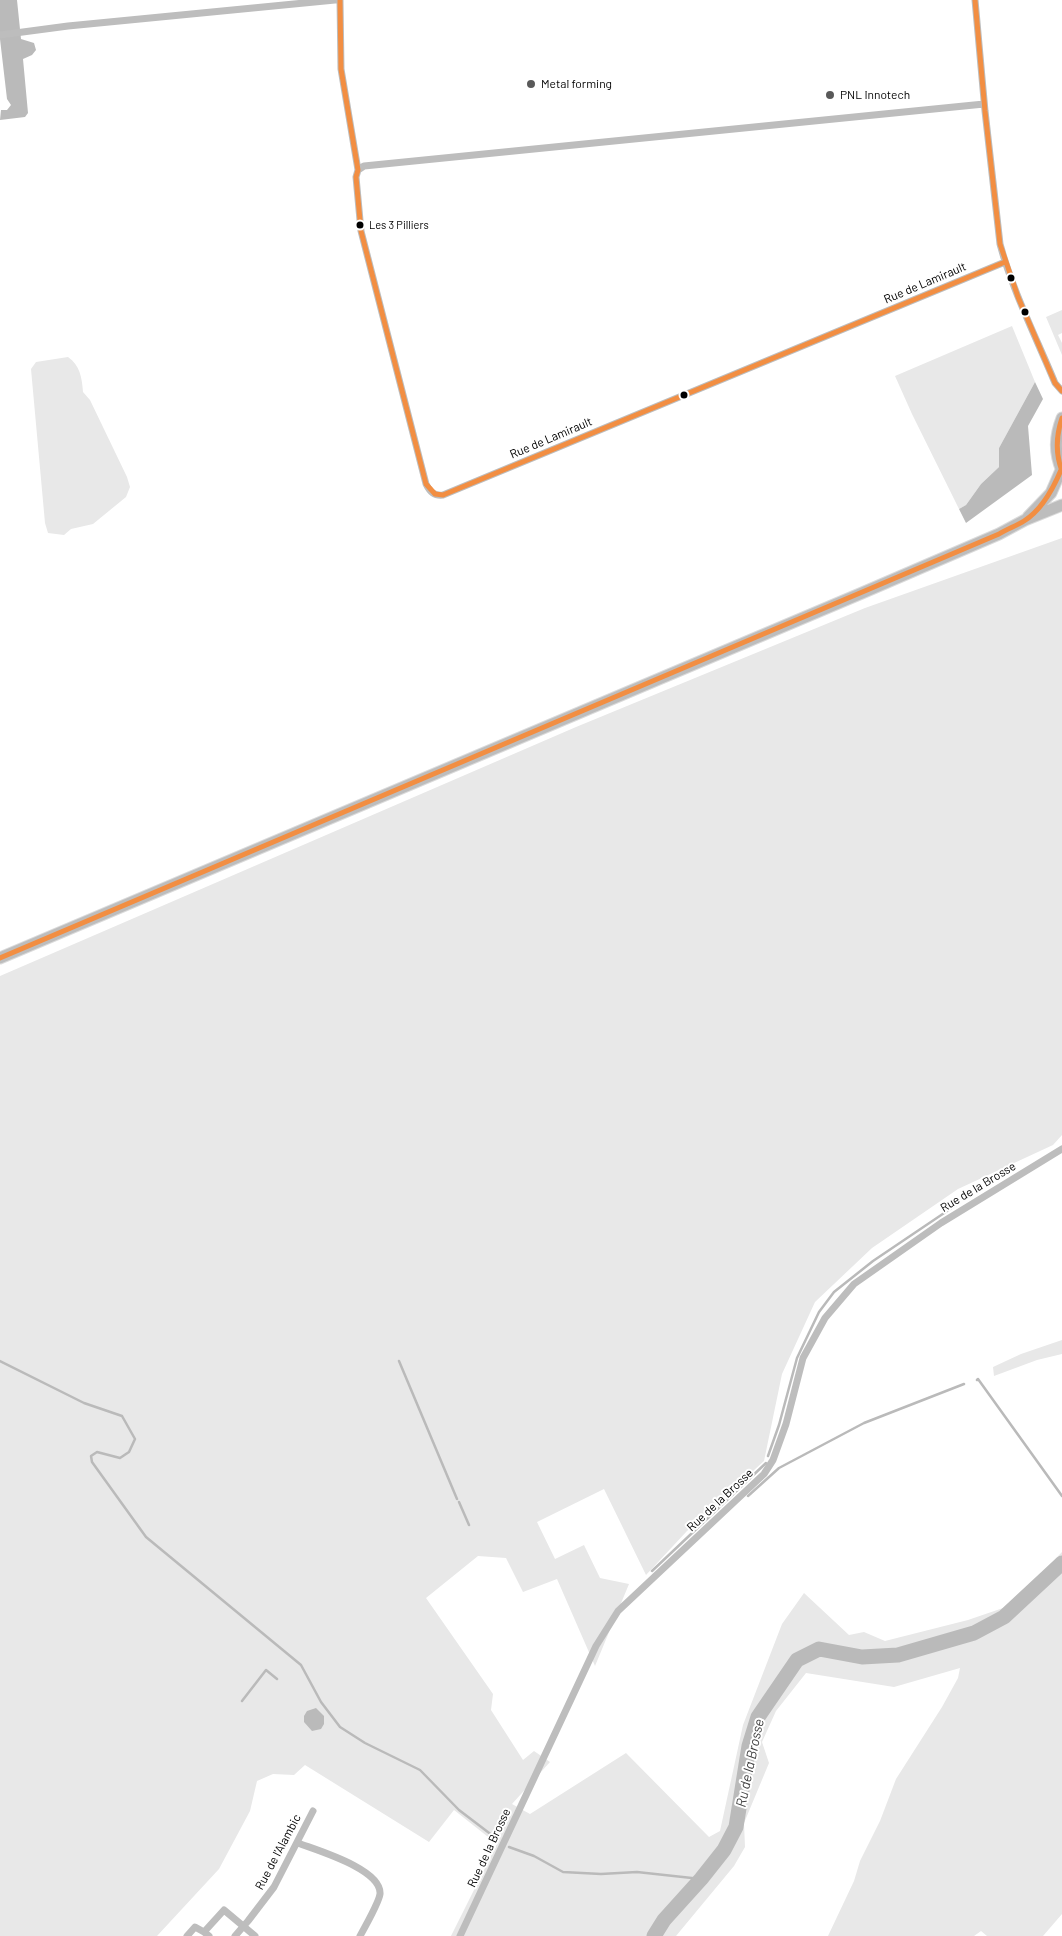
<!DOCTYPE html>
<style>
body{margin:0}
canvas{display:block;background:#fff}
</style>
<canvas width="1062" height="1936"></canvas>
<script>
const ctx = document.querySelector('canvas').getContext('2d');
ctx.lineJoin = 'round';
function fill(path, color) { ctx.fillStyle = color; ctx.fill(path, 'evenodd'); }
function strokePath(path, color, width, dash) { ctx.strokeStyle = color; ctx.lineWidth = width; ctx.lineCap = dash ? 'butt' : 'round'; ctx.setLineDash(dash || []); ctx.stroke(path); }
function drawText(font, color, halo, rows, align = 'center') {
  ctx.font = font + ' Barlow,sans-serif'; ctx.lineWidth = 4; ctx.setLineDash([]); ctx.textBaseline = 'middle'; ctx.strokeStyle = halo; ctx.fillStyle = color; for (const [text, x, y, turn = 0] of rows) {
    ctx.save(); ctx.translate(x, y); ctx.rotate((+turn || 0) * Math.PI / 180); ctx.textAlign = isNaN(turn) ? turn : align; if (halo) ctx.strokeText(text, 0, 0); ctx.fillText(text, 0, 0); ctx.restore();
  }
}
const green = new Path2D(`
 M1062,310V333L1058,335L1062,343V355L1046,317Z
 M1012,326L1035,382L999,448V467L981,484L966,505L959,509L912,414L895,376Z
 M68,357C80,365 82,378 83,392L90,400L127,477L130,487L126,497L93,524L71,529L64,535L48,533L45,523L31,369L36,362Z
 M1062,538V1135L1053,1145L958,1189L872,1248L815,1302L782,1374L764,1461L687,1531L646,1575L604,1489L537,1522L555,1559L584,1545L600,1578L629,1584L595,1666L557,1579L523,1592L506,1558L478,1556L426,1598L493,1694L491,1710L523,1760L534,1751L550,1762L512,1804L530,1814L626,1753L709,1837L720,1831L743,1725L782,1624L804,1593L849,1635L864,1632L885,1641L968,1620L1003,1608L1032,1583L1062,1552V1914L1043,1936H987L981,1931L974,1936H828L854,1881L860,1861L880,1821L896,1779L942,1707L958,1678L960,1668L894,1687L806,1673L776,1711L762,1742L769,1763L744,1823L745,1847L734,1866L676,1936H451L497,1844L454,1810L429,1842L305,1765L294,1775L273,1774L257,1781L250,1811L219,1869L157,1936H0V976L576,727L865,608Z
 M1062,1340V1354L1037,1360L994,1376L993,1367L1021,1354Z`);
const water = new Path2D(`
 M0,0H17L21,39L34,43L36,50L32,55L23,59L28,113L25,117L0,120L1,110H7L11,105L7,99L0,39Z
 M1035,382L1043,399L1028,426L1032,475L966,523L959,509L966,505L981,484L999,467V448Z
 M316,1708L324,1716V1724L321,1729L312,1731L304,1722V1716L307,1711Z`);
const stream = new Path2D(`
 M0,1361L84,1403L122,1416L135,1439L129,1452L120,1458L97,1452L91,1456L92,1462L146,1537L301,1665L321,1702L340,1727L365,1743L420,1770L459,1810L497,1839
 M399,1361L457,1499
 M977,1380L978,1379L1062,1496
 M768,1456L779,1425L797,1358L819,1312L834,1292L873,1261L959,1203
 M748,1496L779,1468L864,1423L964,1384
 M459,1502L469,1525
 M652,1571L766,1463
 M242,1701L266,1670L277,1679
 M509,1847L534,1856L563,1872L601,1874L637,1872L701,1879`);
const river = new Path2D(`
 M654,1936L664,1920L701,1879L724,1850L736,1827L749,1746L758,1717L797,1660L819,1649L862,1657L898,1655L974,1633L1004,1617L1062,1563`);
const street = new Path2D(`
 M340,0L341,69L358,170
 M975,0L985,111L1000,244C1013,292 1036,337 1055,383L1062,391
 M0,35L68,26L335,0
 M984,104L364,166L358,170L356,177L361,231L426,484C430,492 434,496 443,495L1005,262
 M298,1843C316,1850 382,1869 380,1894C379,1902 365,1927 360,1936
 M187,1936L195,1927L204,1932
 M209,1936L204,1932L224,1910L255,1936
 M235,1936L248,1921L274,1887L313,1811
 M460,1936L596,1646L618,1611L764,1474L773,1460L786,1424L803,1358L825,1318L854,1284L941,1223L1062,1149`);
const primary = new Path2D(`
 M1062,418C1055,436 1054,452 1062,471
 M1028,517L1051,493L1061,470
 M0,958L862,593L999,534L1025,520L1062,505`);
const bus1 = new Path2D(`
 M340,0L341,69L358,170L356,177L361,231L426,484L435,494L443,495L1005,262
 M975,0L985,111L1000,244L1018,297L1055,383L1062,391
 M1062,418C1056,436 1055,453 1062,471
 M0,958L999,534C1007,529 1016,526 1024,521C1042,510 1053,489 1061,470`);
const markers = [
 [531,84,5,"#595959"],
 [830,95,5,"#595959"],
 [360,225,4.5,"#000"],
 [1011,278,4.5,"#000"],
 [1025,312,4.5,"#000"],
 [684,395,4.5,"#000"]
];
const busNames = [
 ["Les 3 Pilliers",369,225]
];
const poiNames = [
 ["Metal forming",541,84],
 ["PNL Innotech",840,95]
];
const streetNames = [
 ["Rue de Lamirault",925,283,-23],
 ["Rue de Lamirault",551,438,-23],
 ["Rue de la Brosse",978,1187,-31],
 ["Rue de la Brosse",720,1500,-43],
 ["Rue de la Brosse",489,1848,-65],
 ["Rue de l'Alambic",278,1852,-62]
];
const waterNames = [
 ["Ru de la Brosse",750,1763,-78]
];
fill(green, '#e8e8e8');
fill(water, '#bababa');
strokePath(stream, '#bababa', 2.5);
strokePath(river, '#bababa', 15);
strokePath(primary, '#dbdbdb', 13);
strokePath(street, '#bdbdbd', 7);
strokePath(primary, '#bdbdbd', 11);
strokePath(bus1, '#f28e42', 5);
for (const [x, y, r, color] of markers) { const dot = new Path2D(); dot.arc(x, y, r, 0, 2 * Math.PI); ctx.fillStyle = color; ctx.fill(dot); strokePath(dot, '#fff', 2); }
drawText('11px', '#000', '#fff', busNames, 'left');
drawText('12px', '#000', '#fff', poiNames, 'left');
drawText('12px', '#000', '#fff', streetNames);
drawText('italic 14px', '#3e3e3e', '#fff', waterNames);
</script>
